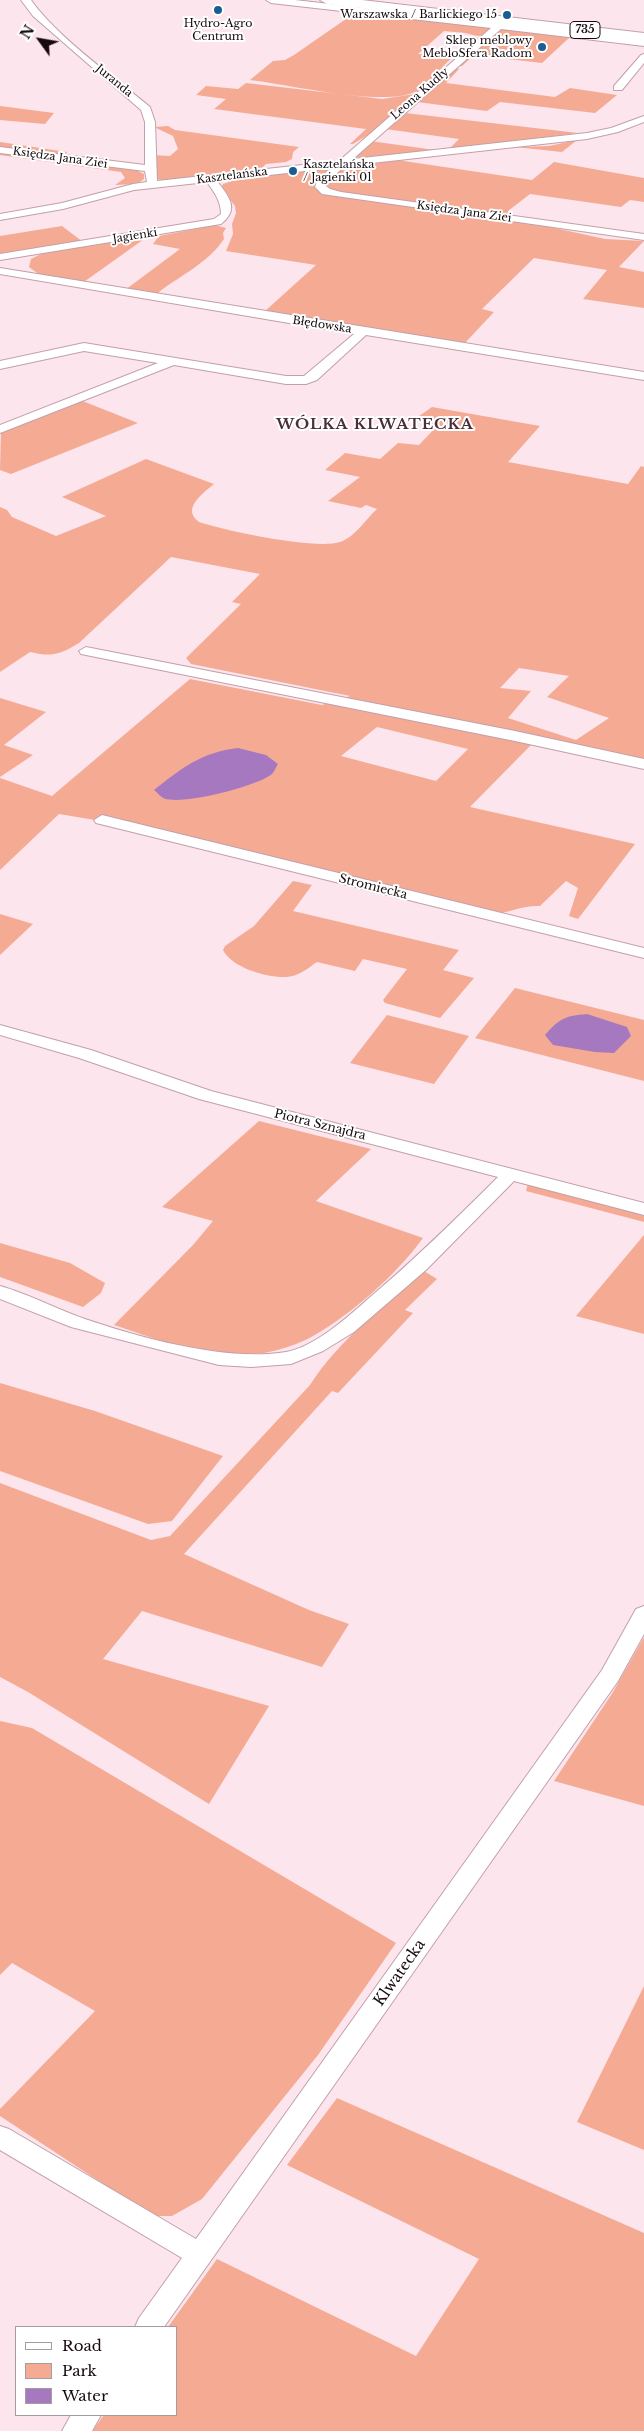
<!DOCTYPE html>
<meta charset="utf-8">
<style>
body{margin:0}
#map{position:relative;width:644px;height:2431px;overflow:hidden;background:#fce5ed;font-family:"Libre Baskerville",serif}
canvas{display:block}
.legend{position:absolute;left:15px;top:2326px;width:162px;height:90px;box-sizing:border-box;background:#fff;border:1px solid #a29d9f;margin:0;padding:6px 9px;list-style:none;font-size:15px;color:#160a0f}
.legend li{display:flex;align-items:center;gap:10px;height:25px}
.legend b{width:25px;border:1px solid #a29d9f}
.north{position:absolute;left:15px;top:15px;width:50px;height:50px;-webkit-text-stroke:4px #fff;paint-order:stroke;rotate:302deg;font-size:14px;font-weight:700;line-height:20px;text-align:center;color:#160a0f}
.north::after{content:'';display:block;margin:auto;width:18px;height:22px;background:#160a0f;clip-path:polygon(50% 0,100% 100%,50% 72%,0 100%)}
</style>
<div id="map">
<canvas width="644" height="2431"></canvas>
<ul class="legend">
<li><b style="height:6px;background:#fff"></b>Road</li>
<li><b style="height:14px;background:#f5ab93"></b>Park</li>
<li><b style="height:14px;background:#a578c0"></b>Water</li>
</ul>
<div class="north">N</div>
</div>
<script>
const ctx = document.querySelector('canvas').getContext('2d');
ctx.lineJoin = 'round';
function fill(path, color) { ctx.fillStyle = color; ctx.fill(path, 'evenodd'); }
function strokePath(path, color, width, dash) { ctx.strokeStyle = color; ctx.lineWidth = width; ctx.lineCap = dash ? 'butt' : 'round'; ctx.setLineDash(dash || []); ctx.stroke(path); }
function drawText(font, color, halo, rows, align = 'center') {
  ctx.font = font + ' "Libre Baskerville",serif'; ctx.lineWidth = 4; ctx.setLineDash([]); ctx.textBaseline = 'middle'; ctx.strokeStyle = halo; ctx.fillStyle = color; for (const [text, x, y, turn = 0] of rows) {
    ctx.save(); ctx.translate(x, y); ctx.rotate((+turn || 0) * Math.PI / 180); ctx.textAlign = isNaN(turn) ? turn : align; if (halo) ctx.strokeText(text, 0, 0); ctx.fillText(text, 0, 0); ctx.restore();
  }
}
const green = new Path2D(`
 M356,12L484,26L490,29C480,39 478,36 465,33C458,32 451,32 444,31L418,54L452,58C440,67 432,83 419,90C388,109 288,84 250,80L273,61L285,60L294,55Z
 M502,29L570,37L542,63L474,55L462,66H457Z
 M454,68L459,69L446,83L555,97L570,88L617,95L595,113L500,102L487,111L417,102Z
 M246,83L382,99L415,94L368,135L353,144H350L366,129L214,109L226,99L196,95L206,86L238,89Z
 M0,106L54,113L45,124L0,120Z
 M405,113L578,133L367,159L357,157L355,155L370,141L435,150L450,148L459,139L385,129Z
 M168,126L175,130L299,147L293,152L292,159L286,162L266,164L258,172L160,180L156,178L152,155L170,156L178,149L173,136L154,127Z
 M577,140L562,152L515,147L549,146Z
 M0,142L67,152L65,156L0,147Z
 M0,152L136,170L144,174V179L137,184L115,185L125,178L121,172L0,155Z
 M397,160L532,180L554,162L644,178V202L630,200L621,207L530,194L508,211L509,218L605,239L644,241L619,267L644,272V308L583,299L607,270L534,258L482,309L494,312L464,344L264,312L316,265L226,251L233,234L232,224L236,213L235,206L221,188L223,184L235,180L297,171Z
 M215,225L226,228L223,233L224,239C208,263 181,275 159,292L157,296L125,290L180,249L153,244L159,236Z
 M62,226L83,242L0,255V236Z
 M147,237L81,284L40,275L29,267L31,259L43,253Z
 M80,400L138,423L11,474L0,470L1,432Z
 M432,407L540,426L508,462L628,484L641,466L644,467V769L531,745L470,807L635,844L578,919L569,916L578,888L566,881L540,906C524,905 511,912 495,914L104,815L95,820L59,814L0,870V778L52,796L190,679L322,705L350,696L191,664L186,658L241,604L232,602L260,574L171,557L79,643C59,655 52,657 30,652L0,672V507L7,510L12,517L56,536L106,516L62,497L146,459L214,484C202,494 181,509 199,522C226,531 316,550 340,542C355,537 366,519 377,509L366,505L361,508L328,501L360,477L325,470L345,453L380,459L398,443L419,445L437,426L412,421ZM519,668L569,676L547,697L609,718L576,740L508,718L531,691L500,688ZM377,727L468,749L436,781L341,756Z
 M0,698L46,712L4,745L33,755L0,777Z
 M293,881L312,885L293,911L459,950L443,970L474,978L440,1018L385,1003L383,1000L407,969L363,959L355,971L317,962C308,968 298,977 286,977C268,978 232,968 223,950L225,946L254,926Z
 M0,914L33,924L0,955Z
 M515,988L644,1020V1081L475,1038Z
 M387,1015L469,1036L434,1084L350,1063Z
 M259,1121L371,1149L316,1201L423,1238C396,1275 352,1314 313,1336C288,1350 256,1357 228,1355C189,1353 151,1337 114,1325L193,1245L213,1221L162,1207Z
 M528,1183L644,1213V1222L526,1191Z
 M644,1235V1334L576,1316Z
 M0,1243L70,1263L105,1283L101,1293L83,1307L0,1277Z
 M424,1271L437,1279L405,1310L413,1313L338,1393L332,1391L184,1554L309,1610L349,1624L322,1667L142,1611L103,1659L269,1706L209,1804L28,1692L0,1677V1483L151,1540L170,1536L310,1385C339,1340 383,1306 424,1271Z
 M0,1383L95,1411L223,1456L172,1521L148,1524L0,1471Z
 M644,1637V1806L554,1781L613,1692Z
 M0,1721L32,1728L396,1943L318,2055L202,2199L172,2216H152L0,2116V2109L95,2011L12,1963L0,1975Z
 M644,1986V2150L577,2122Z
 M337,2098L644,2233V2431H92L104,2415H176V2327H168L217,2259L416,2356L479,2259L287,2165Z`);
const water = new Path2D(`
 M238,748L266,755L278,764C276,767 274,772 272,774C255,787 186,804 166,799C161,798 158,793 154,790C182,768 202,752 238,748Z
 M587,1014L627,1027L631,1036L614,1053L595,1052L553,1045L545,1035C560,1018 565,1016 587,1014Z`);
const minor = new Path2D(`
 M21,0H31C57,37 114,77 150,107L155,122L157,181L339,161L491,28L271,3L266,0H295L644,40V46L501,29L353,159L587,133L611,128L644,116V122L618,132L587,139L345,166L327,182L326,186L330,189L341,192L644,234V240L322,194L315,187L318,179L331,168L217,181C229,197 240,209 221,224L0,260V254L214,219L221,214C221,201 214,192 207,182L134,190L63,209L0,220V214L62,203L133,184L147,182L145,171L0,153V147L145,165V122L141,110L33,16Z
 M644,54V63L622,90H614V86L641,55Z
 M0,268L644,372V380L366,335L317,380L306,384H286L174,365L0,433V425L158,363L84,351L0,369V361L84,343L286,376H304L354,334L0,274Z
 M86,647L515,731L644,759V769L515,741L81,654L79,651Z
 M102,815L644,948V958L96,823L94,820Z
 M0,1025L91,1050L211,1091L644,1203V1215L514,1181L427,1269L354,1332L323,1351L291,1364L251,1367L219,1365L71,1327L0,1299V1286C29,1294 56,1309 85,1319C141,1338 227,1362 286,1352C314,1347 347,1318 368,1299C414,1260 456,1219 498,1177L199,1099L79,1058L0,1035Z
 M644,1606V1634L618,1681L164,2327H135L139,2318L182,2258L0,2150V2126L9,2129L196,2239L602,1670L636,1609Z
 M71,2415H101L92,2431H62Z`);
const primary = new Path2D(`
 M320,0H362L644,33V41L327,4Z`);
const markers = [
 [218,10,5,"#195d92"],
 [507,15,5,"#195d92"],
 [542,47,5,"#195d92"],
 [293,171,5,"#195d92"]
];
const farPoinames = [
 ["Warszawska / Barlickiego 15",497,15],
 ["Hydro-Agro",218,24,"center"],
 ["Centrum",218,37,"center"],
 ["Sklep meblowy",532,41],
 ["MebloSfera Radom",532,54],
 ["Kasztelańska",303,165,"left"],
 ["/ Jagienki 01",303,178,"left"]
];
const shields = [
 [585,30,30]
];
const shieldNames = [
 ["735",585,30]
];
const farStreetnames = [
 ["Juranda",114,81,39],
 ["Leona Kudły",420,94,-41],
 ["Księdza Jana Ziei",60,158,8],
 ["Kasztelańska",232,176,-7],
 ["Księdza Jana Ziei",464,212,8],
 ["Jagienki",135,236,-9],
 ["Błędowska",322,325,9]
];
const streetNames = [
 ["Stromiecka",373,887,14],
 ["Piotra Sznajdra",320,1125,14]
];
const farDistrictnames = [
 ["WÓLKA KLWATECKA",375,425]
];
const nearStreetnames = [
 ["Klwatecka",400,1973,-55]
];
fill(green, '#f5ab93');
fill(water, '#a578c0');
strokePath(minor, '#c29fab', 2);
strokePath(primary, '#c29fab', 2);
fill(minor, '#fff');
fill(primary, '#fff');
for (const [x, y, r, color] of markers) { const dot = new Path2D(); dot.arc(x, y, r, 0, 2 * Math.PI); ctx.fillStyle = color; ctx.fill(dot); strokePath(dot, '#fff', 2); }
drawText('11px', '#160a0f', '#fff', farPoinames, 'right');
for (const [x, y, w] of shields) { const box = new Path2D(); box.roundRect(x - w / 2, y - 8.5, w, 17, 4); ctx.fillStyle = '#fff'; ctx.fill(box); strokePath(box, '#160a0f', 1); }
drawText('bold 11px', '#160a0f', null, shieldNames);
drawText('11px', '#160a0f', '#fff', farStreetnames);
drawText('12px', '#160a0f', '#fff', streetNames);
ctx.letterSpacing = '1px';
drawText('bold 15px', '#4a2e39', '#fff', farDistrictnames);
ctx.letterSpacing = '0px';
drawText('15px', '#160a0f', '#fff', nearStreetnames);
</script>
